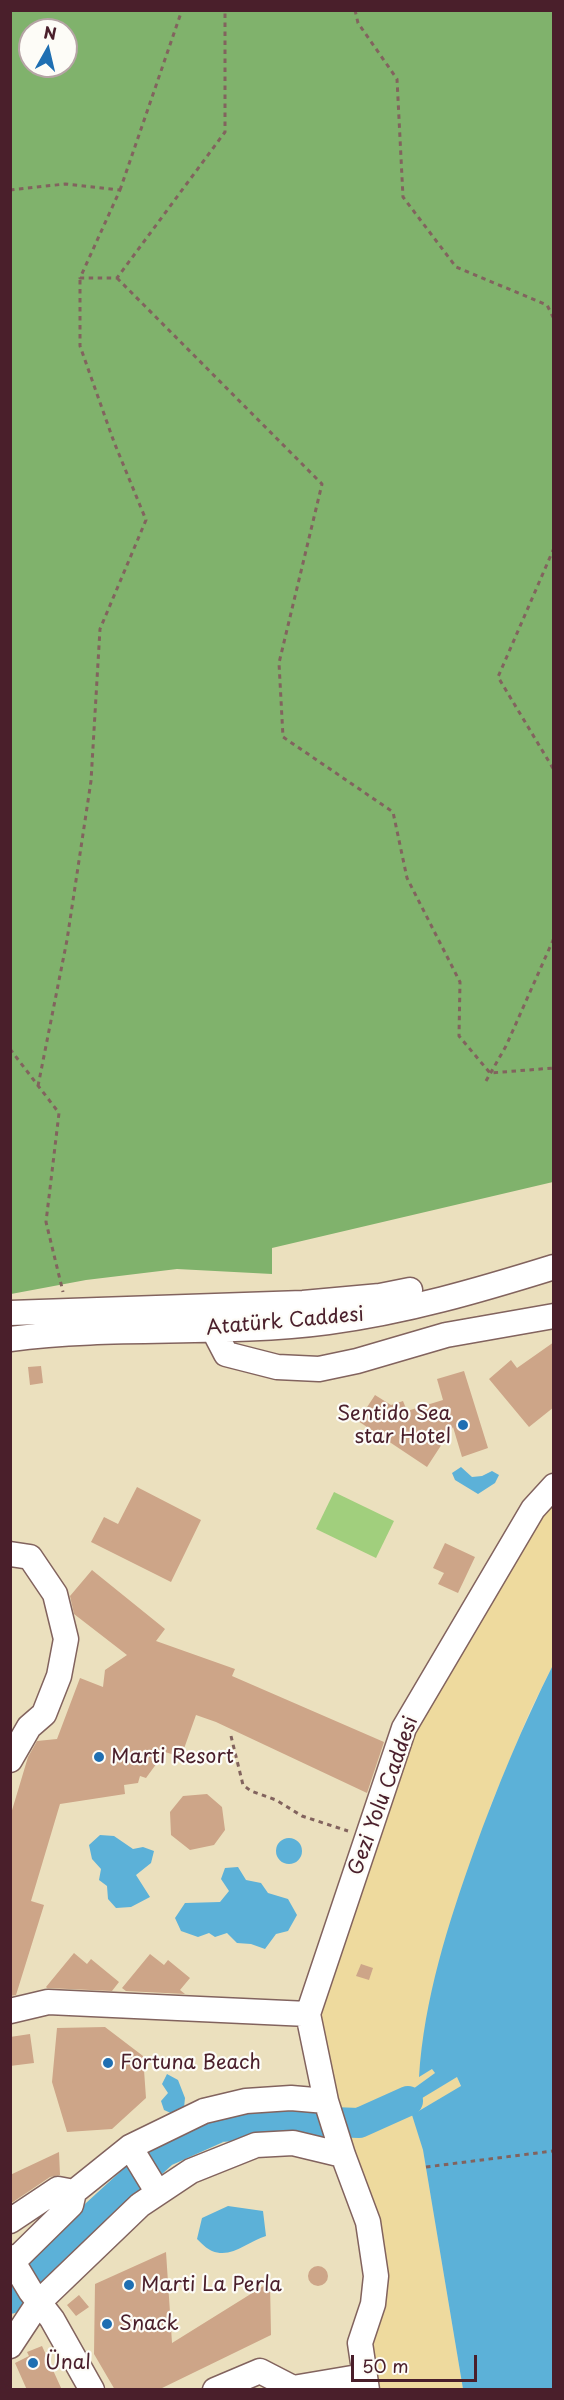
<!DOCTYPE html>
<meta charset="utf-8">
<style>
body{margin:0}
#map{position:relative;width:564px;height:2400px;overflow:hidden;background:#ebe0be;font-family:"Playpen Sans",sans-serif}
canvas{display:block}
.frame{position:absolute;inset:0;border:12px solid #4a1f2b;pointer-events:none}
.north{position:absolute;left:18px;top:18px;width:60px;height:60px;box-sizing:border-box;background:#fdfcf7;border:2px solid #b5a4a5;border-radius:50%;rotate:8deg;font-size:16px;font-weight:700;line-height:24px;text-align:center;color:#4a1f2b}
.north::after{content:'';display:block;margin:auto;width:21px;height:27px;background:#1f6fb2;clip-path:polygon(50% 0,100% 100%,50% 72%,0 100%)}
.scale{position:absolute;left:351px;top:2355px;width:126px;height:27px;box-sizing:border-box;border:3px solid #4a1f2b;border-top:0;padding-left:8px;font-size:18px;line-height:21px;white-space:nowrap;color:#4a1f2b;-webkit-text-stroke:4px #fdfcf7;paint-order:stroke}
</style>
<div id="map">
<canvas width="564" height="2400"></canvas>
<div class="frame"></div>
<div class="north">N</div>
<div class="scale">50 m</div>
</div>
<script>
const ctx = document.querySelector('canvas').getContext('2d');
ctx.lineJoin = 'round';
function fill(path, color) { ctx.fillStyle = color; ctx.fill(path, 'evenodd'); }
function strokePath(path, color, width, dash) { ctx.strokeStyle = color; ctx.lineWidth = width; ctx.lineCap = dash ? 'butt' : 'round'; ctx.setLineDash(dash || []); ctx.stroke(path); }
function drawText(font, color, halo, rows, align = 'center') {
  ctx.font = font + ' "Playpen Sans",sans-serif'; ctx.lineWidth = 4.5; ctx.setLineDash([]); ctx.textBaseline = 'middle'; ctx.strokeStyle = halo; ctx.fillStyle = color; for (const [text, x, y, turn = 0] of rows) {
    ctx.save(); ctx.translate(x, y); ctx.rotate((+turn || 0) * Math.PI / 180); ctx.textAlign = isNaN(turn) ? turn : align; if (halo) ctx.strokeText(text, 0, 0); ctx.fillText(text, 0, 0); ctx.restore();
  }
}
const green = new Path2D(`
 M334,1492L394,1521L376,1558L316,1529Z`);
const forest = new Path2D(`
 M11,10L553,11V1182L272,1248V1274L177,1269L86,1280L11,1294ZM30,30H66V66H30Z`);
const sand = new Path2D(`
 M553,1486V1665L530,1711L490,1807L419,2076L432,2069L435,2073L406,2094L409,2105L457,2077L461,2087L413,2114L423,2150L463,2389H367L376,2276L308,2014L404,1728Z`);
const water = new Path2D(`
 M461,1467L472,1477L482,1476L492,1471L499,1475L495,1483L478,1494L455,1480L452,1473Z
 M553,1665V2389H463L423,2150L412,2115L461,2086L457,2077L409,2106L406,2094L435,2073L432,2069L419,2077C424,1999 448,1924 474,1851C497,1787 523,1725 553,1665Z
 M100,1835L114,1836L133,1849L143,1847L154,1851L151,1863L136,1875L150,1897L131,1907L116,1908L108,1899L107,1886L99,1880L101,1869L92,1859L89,1845Z
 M276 1851a13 13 0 1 1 26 0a13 13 0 1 1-26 0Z
 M238,1867L246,1880L261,1883L268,1893L288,1899L297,1915L288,1931L276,1934L265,1949L251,1944L237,1943L227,1933L215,1937L209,1933L198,1937L181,1931L175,1918L185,1903L220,1902L229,1891L221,1879L225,1868Z
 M167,2074L178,2080L185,2098L184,2108L173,2114L164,2110L161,2101L168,2093L162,2084Z
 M228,2206L263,2211L266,2236C248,2241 232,2259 212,2251C207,2249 201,2243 197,2239L202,2218Z`);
const river = new Path2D(`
 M10,2299L83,2226L164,2152L220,2127L306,2121L359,2123L408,2101`);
const building = new Path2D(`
 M554,1342V1407L529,1427L489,1379L511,1360L517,1368Z
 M41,1366L43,1383L30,1385L28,1367Z
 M464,1371L488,1448L462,1457L453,1427L427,1467L358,1421L375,1395L391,1405L403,1401L407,1411L443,1400L437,1379Z
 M137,1487L201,1520L171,1582L91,1542L104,1517L118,1524Z
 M445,1543L475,1557L458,1593L438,1584L444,1573L433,1568Z
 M92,1570L165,1629L156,1641L235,1669L232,1676L384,1742L367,1793L216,1722L196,1715L181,1757L165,1752L146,1778L140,1776L138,1783L124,1785L125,1794L60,1804L31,1901L44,1905L16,1995L10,1996V1817L28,1757L37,1741L57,1739L80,1678L103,1687L105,1670L127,1655L74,1614L70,1596Z
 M207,1794L222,1807L225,1830L214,1845L190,1850L171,1835L170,1812L183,1796Z
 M74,1953L87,1964L91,1959L119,1982L112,1991L47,1988L46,1987Z
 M150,1954L164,1965L168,1960L190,1978L180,1990L185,1994L126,1991L122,1988Z
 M361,1964L373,1968L369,1980L356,1976Z
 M105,2027L143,2056L146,2098L112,2129L67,2132L52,2082L57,2028Z
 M30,2034L34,2063L10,2066V2037Z
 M59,2152L60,2175L50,2177L10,2204V2175Z
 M166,2252L172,2343L270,2282L271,2335L158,2390H115L94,2354L95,2284Z
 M308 2276a10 10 0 1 1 20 0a10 10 0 1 1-20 0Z
 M79,2295L89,2307L76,2316L67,2305Z
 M42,2346L62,2390H27L15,2363L29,2356L27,2352Z`);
const path = new Path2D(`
 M355,10L358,23L397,79L403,197L456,267L547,305L554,319
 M10,190L65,184L120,190L80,278H117L225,132V10
 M120,190L182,10
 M117,278L322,484L279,663L283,737L393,812L407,878L460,982L459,1036L490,1073L554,1068
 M554,548L498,677L554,770
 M10,1049L59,1113L46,1222L63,1292
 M486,1081L506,1046L554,938
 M38,1086L67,940L91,781L100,629L146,520L114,442L80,346V278
 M231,1736L243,1785L251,1791L276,1800L302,1816L348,1831
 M426,2167L553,2151`);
const minor = new Path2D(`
 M10,1313L303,1303L380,1296L410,1290
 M214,1331L226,1354L277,1367L319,1369L357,1361L446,1335L554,1316
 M10,1339C116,1325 223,1336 328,1322C405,1312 480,1290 554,1267
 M10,1554L30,1557L55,1594L66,1639L59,1676L44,1714L29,1727L10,1760
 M10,2011L48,2002L308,2014
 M130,2147L158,2193
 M10,2221L58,2189L74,2192
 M10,2257L31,2292L52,2319L92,2390
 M10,2265L71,2205L74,2192L130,2147L204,2111L246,2101L291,2098L326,2101
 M10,2346L39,2302L140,2205L191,2171L256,2145L293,2143L343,2155
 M215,2390L260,2371L293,2388L364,2376
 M367,2390L360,2343L373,2304L376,2276L368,2222L343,2155L326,2101L308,2014L404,1728L533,1509L554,1486`);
const markers = [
 [463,1425,6,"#1f6fb2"],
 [99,1757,6,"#1f6fb2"],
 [108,2063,6,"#1f6fb2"],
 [129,2285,6,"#1f6fb2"],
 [107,2324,6,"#1f6fb2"],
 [33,2363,6,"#1f6fb2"]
];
const streetNames = [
 ["Atatürk Caddesi",285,1322,-5],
 ["Gezi Yolu Caddesi",384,1796,-70]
];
const poiNames = [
 ["Sentido Sea",451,1414,"right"],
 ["star Hotel",451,1437,"right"],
 ["Marti Resort",111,1757],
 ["Fortuna Beach",120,2063],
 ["Marti La Perla",141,2285],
 ["Snack",119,2324],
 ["Ünal",45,2363]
];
fill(green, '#a1cf7d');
fill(forest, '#80b26c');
fill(sand, '#eeda9e');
fill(water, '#5cb1d8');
strokePath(river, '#5cb1d8', 30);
fill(building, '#cda588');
strokePath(minor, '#82635e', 27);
strokePath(path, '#82635e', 3, [4.5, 4.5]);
strokePath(minor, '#fff', 24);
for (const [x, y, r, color] of markers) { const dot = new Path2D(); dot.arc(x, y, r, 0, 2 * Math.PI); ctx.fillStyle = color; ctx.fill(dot); strokePath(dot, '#fdfcf7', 2); }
drawText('20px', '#4a1f2b', '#fdfcf7', streetNames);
drawText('20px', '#4a1f2b', '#fdfcf7', poiNames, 'left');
</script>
